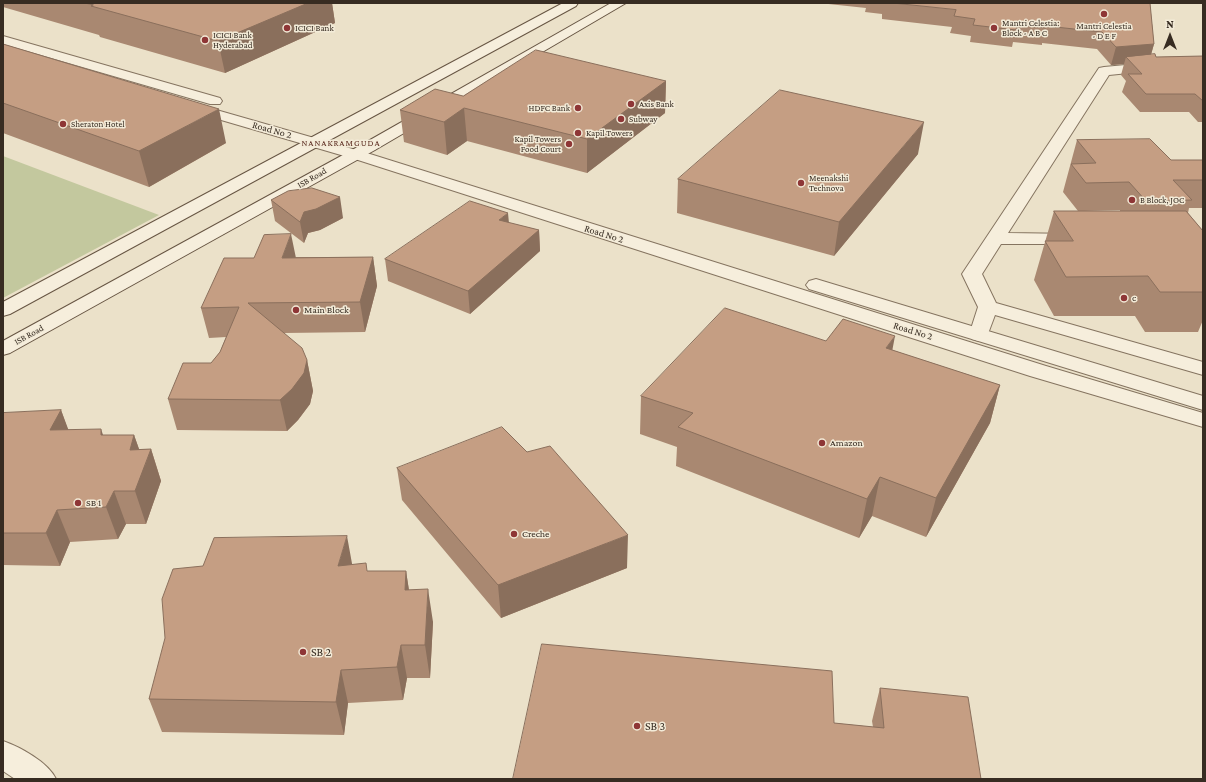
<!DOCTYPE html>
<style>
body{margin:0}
#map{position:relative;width:1206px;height:782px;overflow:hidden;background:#ebe1c9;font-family:"Crimson Pro",serif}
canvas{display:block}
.frame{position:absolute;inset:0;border:4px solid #372c22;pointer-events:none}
.north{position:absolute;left:1150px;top:16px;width:40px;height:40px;-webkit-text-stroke:3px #f3ebd8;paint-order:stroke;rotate:0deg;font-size:11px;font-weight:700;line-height:16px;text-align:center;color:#372c22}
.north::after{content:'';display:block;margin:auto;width:14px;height:18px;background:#372c22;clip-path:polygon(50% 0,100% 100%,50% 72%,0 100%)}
</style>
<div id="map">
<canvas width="1206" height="782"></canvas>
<div class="frame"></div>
<div class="north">N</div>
</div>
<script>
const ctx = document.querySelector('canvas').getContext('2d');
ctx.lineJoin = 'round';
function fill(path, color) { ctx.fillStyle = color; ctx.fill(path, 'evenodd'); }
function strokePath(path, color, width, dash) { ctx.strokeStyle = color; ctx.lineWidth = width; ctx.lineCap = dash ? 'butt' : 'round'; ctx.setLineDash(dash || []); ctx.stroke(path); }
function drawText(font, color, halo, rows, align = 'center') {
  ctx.font = font + ' "Crimson Pro",serif'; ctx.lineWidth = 3; ctx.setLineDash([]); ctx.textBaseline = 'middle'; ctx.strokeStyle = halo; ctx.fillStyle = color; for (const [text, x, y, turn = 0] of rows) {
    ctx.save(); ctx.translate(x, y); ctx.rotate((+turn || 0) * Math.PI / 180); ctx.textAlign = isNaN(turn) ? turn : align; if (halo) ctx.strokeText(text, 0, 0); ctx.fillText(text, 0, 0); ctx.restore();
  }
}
const green = new Path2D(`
 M3,156L159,215L3,298Z`);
const minor = new Path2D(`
 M1158,62L1203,65V73L1158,70L1109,75L1008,233L1076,234L1082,235L1085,239L1082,243L1076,244H1001L982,274L996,303L1203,362V375L995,315L986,339L979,341L972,339L969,335L978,307L962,274L1097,71L1099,68L1104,67Z`);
const tertiary = new Path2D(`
 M3,36L220,98L222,101L220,104H210L3,44Z
 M192,103L370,154L1046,366L1203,413V427L1030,376L358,160L187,110L185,107L187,104Z
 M816,279L1203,396V410L809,289L806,285L809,281Z
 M3,741C20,747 48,762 56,779H15L3,771Z`);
const secondary = new Path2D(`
 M563,3H578L576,6L10,314L3,316V302Z
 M611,3H626L375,150L10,353L3,355V341L363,144Z`);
const wall = new Path2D(`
 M3,3H332L335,23L225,73L100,37L99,35L3,7Z
 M819,3H1150L1154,44L1151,55L1156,57L1203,56V122H1198L1189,112H1140L1122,92L1126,81L1121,75L1124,64L1111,65L1097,49L1042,43V45L1013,42L1012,47L970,42L971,36L950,33L952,27L882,19V14L865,12L866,8Z
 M3,44L226,143L149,187L3,133Z
 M666,81L665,113L587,173L467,141L447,155L404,142L400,110L463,96Z
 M1077,140L1171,160H1203V208H1189L1188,213L1203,231V320L1198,332H1145L1135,316H1054L1034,280L1054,211H1078L1063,192ZM1120,210V211H1085Z
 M918,154L834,256L677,213L678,179Z
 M271,200L343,218L320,230L308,233L304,243L275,221Z
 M509,223L539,230L540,251L470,314L388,281L385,259Z
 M296,257H373L377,286L365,332L284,333L307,360L313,391L310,404L298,420L287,431L177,430L168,399L211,363L220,352L226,337L209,338L201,308Z
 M826,341L892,350L1000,385L990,423L926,537L872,516L859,538L676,466L677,447L640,434L641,396Z
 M61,410L68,430L103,435H134L139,449H151L161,481L146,524H126L118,539L70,542L60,566L3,565V413Z
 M527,452L627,568L501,618L402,500L397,468Z
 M352,564L367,571H406L409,590L433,622L430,678H407L403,700L348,703L344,735L162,732L149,699L203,566Z
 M880,688L981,779L834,723L873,727L872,721Z`);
const shadedWall = new Path2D(`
 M308,3H332L335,23L225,73L218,41Z
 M1154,44L1149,61L1126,57L1124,64L1111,65L1116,47Z
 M666,81L665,113L587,173V139Z
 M464,108L467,141L447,155L444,122Z
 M219,109L226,143L149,187L139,151Z
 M924,122L918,154L834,256L839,222Z
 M340,197L343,218L320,230L308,233L304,243L300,222L304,212Z
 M508,213L510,234L499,220Z
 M539,230L540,251L470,314L468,291Z
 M291,234L297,263L282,258Z
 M373,257L377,286L365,332L360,302Z
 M895,336L888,373L886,348Z
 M307,360L313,391L310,404L298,420L287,431L280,400Z
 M1000,385L990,423L926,537L936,498Z
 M61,410L73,442L50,430Z
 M101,429L112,461L101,435Z
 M134,435L145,466L151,449L161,481L146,524L135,491L130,450Z
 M880,477L872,516L859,538L867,499Z
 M114,491L126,524L118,539L106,507Z
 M57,510L70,542L60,566L46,533Z
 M628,535L627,568L501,618L498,585Z
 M347,536L353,569L338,566Z
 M406,571L411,604L405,590Z
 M428,589L433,622L430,678L425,645Z
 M401,645L407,678L403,700L397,667Z
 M341,670L348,703L344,735L336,702Z`);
const building = new Path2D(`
 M85,3H308L218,41L91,6L93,5Z
 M893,3H1150L1154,44L1116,47L1102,32L1046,26V28L1017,25L1016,30L973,25L975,19L954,16L956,10Z
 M3,44L219,109L139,151L3,103Z
 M536,50L666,81L587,139L464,108L444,122L400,110L435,89L463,96Z
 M1155,54L1156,57L1203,56V101L1195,94H1146L1128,74H1142L1126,57Z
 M780,90L924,122L839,222L678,179Z
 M1150,139L1171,160H1203V180H1173L1192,200L1146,201L1129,182L1086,183L1071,164L1096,163L1077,140Z
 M312,188L340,197L316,209L304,212L300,222L271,200L288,191Z
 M470,201L508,213L499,220L539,230L468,291L385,259Z
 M1054,211H1186L1203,231V292H1160L1148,276L1066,277L1045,241H1073Z
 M291,234L282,258L373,257L360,302L248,303L302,348L307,360L304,373L292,389L280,400L168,399L183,363H211L220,352L239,307L201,308L224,258H254L264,235Z
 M725,308L826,341L843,319L895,336L886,348L1000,385L936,498L880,477L867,499L678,427L693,413L641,396Z
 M61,410L50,430L101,429V435H134L130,450L151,449L135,491H114L106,507L57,510L46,533H3V413Z
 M502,427L527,452L550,446L628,535L498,585L397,468Z
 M347,536L338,566L366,563L367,571H406L405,590L428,589L425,645H401L397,667L341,670L336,702L149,699L165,638L162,599L173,569L203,566L214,538Z
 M542,644L832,671L834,723L884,728L880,688L968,697L981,779H513Z`);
const markers = [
 [1104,14,4,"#8e3636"],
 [287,28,4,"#8e3636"],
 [994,28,4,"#8e3636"],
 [205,40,4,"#8e3636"],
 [631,104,4,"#8e3636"],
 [578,108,4,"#8e3636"],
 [621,119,4,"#8e3636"],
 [63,124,4,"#8e3636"],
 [578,133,4,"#8e3636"],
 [569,144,4,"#8e3636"],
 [801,183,4,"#8e3636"],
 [1132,200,4,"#8e3636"],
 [1124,298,4,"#8e3636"],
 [296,310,4,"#8e3636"],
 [822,443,4,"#8e3636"],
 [78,503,4,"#8e3636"],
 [514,534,4,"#8e3636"],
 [303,652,4,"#8e3636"],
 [637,726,4,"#8e3636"]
];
const farPoinames = [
 ["Mantri Celestia:",1002,23],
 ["Block - A B C",1002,33],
 ["Mantri Celestia",1104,26,"center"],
 ["- D E F",1104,36,"center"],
 ["ICICI Bank",295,28],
 ["ICICI Bank",213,35],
 ["Hyderabad",213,45],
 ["Axis Bank",639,104],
 ["HDFC Bank",570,108,"right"],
 ["Subway",629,119],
 ["Sheraton Hotel",71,124],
 ["Kapil Towers",586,133],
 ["Kapil Towers",561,139,"right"],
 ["Food Court",561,149,"right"],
 ["Meenakshi",809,178],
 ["Technova",809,188],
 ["B Block, JOC",1140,200]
];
const farNeighbourhoodnames = [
 ["NANAKRAMGUDA",341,143]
];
const farStreetnames = [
 ["ISB Road",312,178,-30],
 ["ISB Road",29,335,-29]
];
const streetNames = [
 ["Road No 2",272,130,16],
 ["Road No 2",604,234,17],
 ["Road No 2",913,331,17]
];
const poiNames = [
 ["c",1132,298],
 ["Main Block",304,310],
 ["Amazon",830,443],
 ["SB 1",86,503],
 ["Creche",522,534]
];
const nearPoinames = [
 ["SB 2",311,652],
 ["SB 3",645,726]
];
fill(green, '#c3c89e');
strokePath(minor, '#857460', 2);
strokePath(tertiary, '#857460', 2);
strokePath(secondary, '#675543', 2);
fill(minor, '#f6eedc');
fill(tertiary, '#f6eedc');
fill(secondary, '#f6eedc');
fill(wall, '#a98871');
fill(shadedWall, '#8a6f5c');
fill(building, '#c59e83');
strokePath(building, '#8a6f5c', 1);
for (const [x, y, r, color] of markers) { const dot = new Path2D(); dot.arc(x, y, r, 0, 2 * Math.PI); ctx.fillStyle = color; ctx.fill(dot); strokePath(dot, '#f3ebd8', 1.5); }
drawText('9px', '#372c22', '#f3ebd8', farPoinames, 'left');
ctx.letterSpacing = '1px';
drawText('9px', '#603125', '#f3ebd8', farNeighbourhoodnames);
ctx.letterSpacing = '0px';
drawText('9px', '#372c22', '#f3ebd8', farStreetnames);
drawText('10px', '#372c22', '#f3ebd8', streetNames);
drawText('10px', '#372c22', '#f3ebd8', poiNames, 'left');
drawText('12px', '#372c22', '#f3ebd8', nearPoinames, 'left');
</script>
